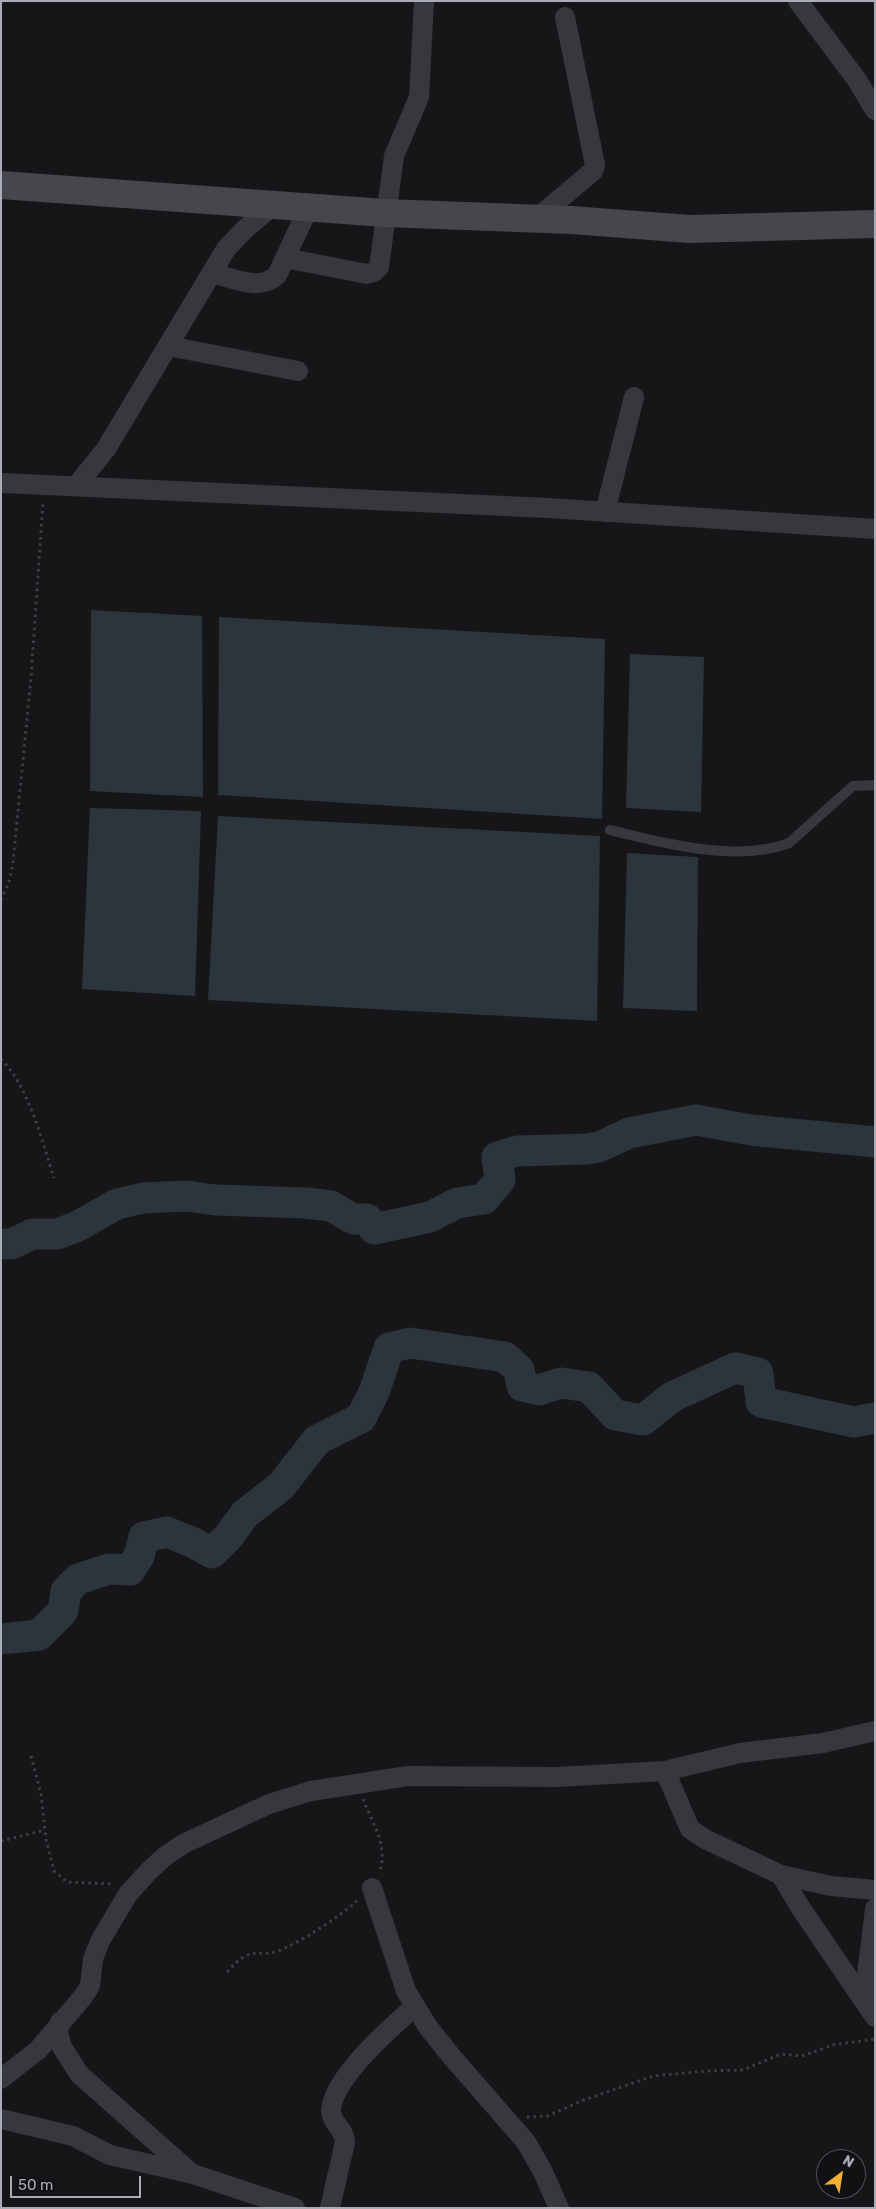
<!DOCTYPE html>
<style>
body{margin:0}
#map{position:relative;width:876px;height:2209px;overflow:hidden;background:#161618;font-family:Rubik,sans-serif}
canvas{display:block}
.frame{position:absolute;inset:0;border:2px solid #a8adb8;pointer-events:none}
.north{position:absolute;left:816px;top:2149px;width:50px;height:50px;box-sizing:border-box;background:#111113;border:1px solid #4d4f55;border-radius:50%;rotate:31deg;font-size:14px;font-weight:700;line-height:20px;text-align:center;color:#a8adb8}
.north::after{content:'';display:block;margin:auto;width:18px;height:22px;background:#f2b134;clip-path:polygon(50% 0,100% 100%,50% 72%,0 100%)}
.scale{position:absolute;left:10px;top:2176px;width:131px;height:22px;box-sizing:border-box;border:2px solid #a8adb8;border-top:0;padding-left:6px;font-size:15px;line-height:18px;white-space:nowrap;color:#a8adb8;-webkit-text-stroke:4px #111113;paint-order:stroke}
</style>
<div id="map">
<canvas width="876" height="2209"></canvas>
<div class="frame"></div>
<div class="north">N</div>
<div class="scale">50 m</div>
</div>
<script>
const ctx = document.querySelector('canvas').getContext('2d');
ctx.lineJoin = 'round';
function fill(path, color) { ctx.fillStyle = color; ctx.fill(path, 'evenodd'); }
function strokePath(path, color, width, dash) { ctx.strokeStyle = color; ctx.lineWidth = width; ctx.lineCap = dash ? 'butt' : 'round'; ctx.setLineDash(dash || []); ctx.stroke(path); }
const water = new Path2D(`
 M91,610L202,616L203,797L90,791Z
 M219,617L605,639L602,819L218,795Z
 M630,654L704,657L701,812L626,808Z
 M90,808L201,811L195,996L82,989Z
 M218,816L600,836L597,1021L208,1000Z
 M627,853L698,857L697,1011L623,1008Z`);
const river = new Path2D(`
 M1,1244H12L32,1234H57L76,1227L117,1204L143,1198L187,1196L215,1200L306,1203L331,1206L353,1219H367L374,1229L430,1217L457,1203L484,1199L500,1180L497,1157L517,1151L587,1149L599,1147L629,1133L696,1120L751,1130L875,1142
 M1,1639L39,1635L63,1611L66,1591L78,1579L109,1569L130,1570L139,1556L144,1537L167,1532L194,1543L212,1553L228,1537L245,1514L281,1486L317,1440L361,1418L374,1392L389,1348L410,1343L505,1357L519,1370L522,1386L539,1390L561,1383L589,1387L615,1415L643,1420L672,1397L735,1368L758,1373L761,1402L854,1422L875,1418`);
const path = new Path2D(`
 M1,900L9,882L13,862L31,678L43,503
 M1,1059C29,1087 42,1141 54,1178
 M31,1756L41,1794L46,1839L54,1871L67,1882L114,1884
 M363,1799C373,1824 389,1847 379,1873
 M1,1841L45,1830
 M227,1972C255,1940 258,1962 285,1948C310,1936 336,1919 357,1901
 M527,2117L547,2116L584,2100L653,2076L706,2071L743,2070L781,2054L802,2056L833,2045L875,2039`);
const service = new Path2D(`
 M610,830C661,843 738,863 789,843L853,786L875,785`);
const minor = new Path2D(`
 M798,1L857,80L875,110
 M536,219L593,171L595,165L565,17
 M285,258L367,274L374,272L379,267L394,156L419,97L424,1
 M212,273C232,278 260,292 277,275L309,207
 M168,346L298,371
 M1,483L548,508L875,529
 M77,485L106,449L226,249L245,229L275,204
 M605,512L634,397
 M665,1771L690,1829L705,1839L781,1875L831,1886L875,1890
 M781,1875L800,1907L875,2017
 M372,1888L406,1991L428,2027L452,2057L526,2142L542,2170L559,2208
 M864,1999L875,1909
 M60,2022L58,2033L62,2047L79,2074L191,2173
 M1,2079L38,2050L82,1998L90,1986L93,1959L100,1941L128,1894L148,1872L164,1857L183,1844L269,1804L311,1791L408,1776L557,1777L665,1771L740,1753L823,1743L875,1731
 M1,2119L73,2136L110,2155L193,2174L295,2208
 M330,2208L345,2142C345,2129 331,2123 331,2111C332,2078 391,2028 415,2006`);
const secondary = new Path2D(`
 M1,185L385,213L571,220L690,229L875,224`);
fill(water, '#2c353c');
strokePath(river, '#2c353c', 31);
strokePath(path, '#3d3f44', 3, [2.5, 4]);
strokePath(service, '#37383d', 10);
strokePath(minor, '#37383d', 20);
strokePath(secondary, '#45474d', 28);
</script>
